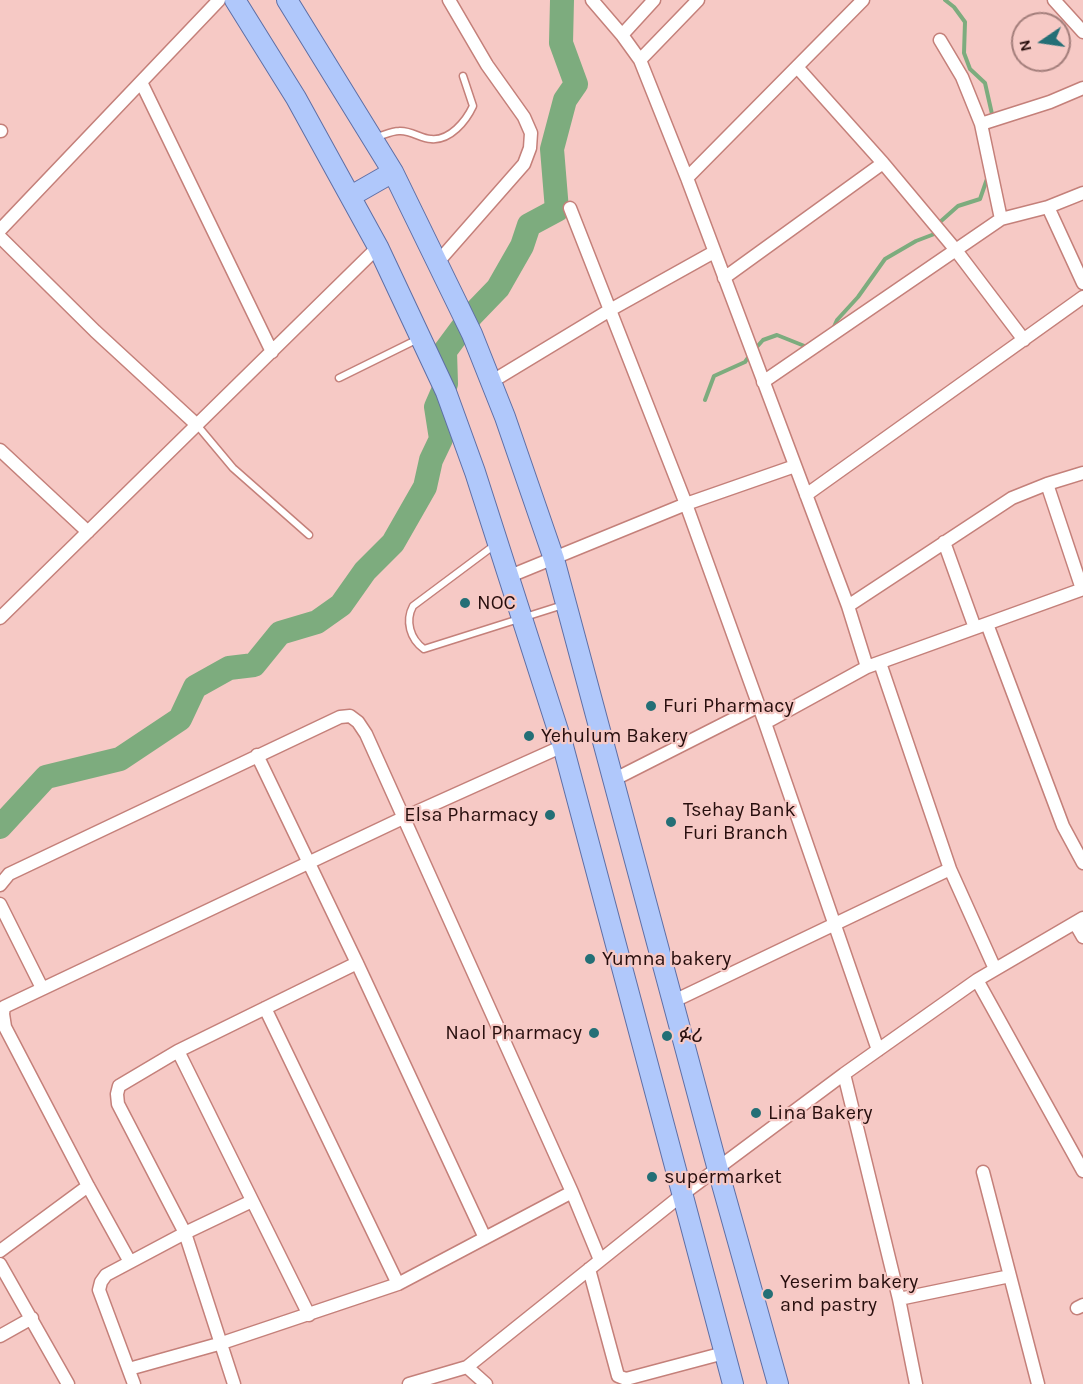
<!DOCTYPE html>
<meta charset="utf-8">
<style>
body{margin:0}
#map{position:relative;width:1083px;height:1384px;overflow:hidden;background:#f6c9c5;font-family:Karla,sans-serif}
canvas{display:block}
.north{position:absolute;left:1011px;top:12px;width:60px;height:60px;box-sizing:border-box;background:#f6c9c5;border:2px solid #a37e7b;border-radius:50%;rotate:257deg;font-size:16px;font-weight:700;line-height:24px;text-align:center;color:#270e0d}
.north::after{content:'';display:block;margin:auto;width:21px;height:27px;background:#246f76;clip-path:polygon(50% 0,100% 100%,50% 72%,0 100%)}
</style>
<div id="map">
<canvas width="1083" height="1384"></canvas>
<div class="north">N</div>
</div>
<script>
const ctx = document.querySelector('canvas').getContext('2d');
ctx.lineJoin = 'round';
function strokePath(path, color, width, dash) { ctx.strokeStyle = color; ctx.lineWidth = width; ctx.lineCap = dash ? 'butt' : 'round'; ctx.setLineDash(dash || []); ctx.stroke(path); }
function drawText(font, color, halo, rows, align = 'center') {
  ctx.font = font + ' Karla,"Noto Sans Ethiopic",sans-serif'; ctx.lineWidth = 4.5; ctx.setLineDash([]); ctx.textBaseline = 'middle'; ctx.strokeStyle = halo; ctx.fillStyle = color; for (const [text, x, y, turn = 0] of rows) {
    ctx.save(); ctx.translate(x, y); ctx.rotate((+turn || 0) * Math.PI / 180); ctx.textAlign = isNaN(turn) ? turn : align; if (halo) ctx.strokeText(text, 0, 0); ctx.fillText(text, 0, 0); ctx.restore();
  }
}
const stream = new Path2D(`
 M945,0L954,7L965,22L964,53L970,69L985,83L992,114L987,133
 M940,227V222L958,206L980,199L988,176
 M833,329L837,320L858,297L885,259L916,241L937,233
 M755,349L763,340L777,335L807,347
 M705,400L714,376L745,362L750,355`);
const river = new Path2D(`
 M0,827L46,777L120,759L180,719L195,687L229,668L254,665L280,633L317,622L341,605L365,571L393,543L425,487L431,460L441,439L436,407L446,384L445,351L471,316L498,288L522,246L529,225L557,210L552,149L565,100L576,84L561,43L562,0`);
const lane = new Path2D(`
 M377,137C384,135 392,131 399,131C411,130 421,139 431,139C450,141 466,121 473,106L463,76
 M339,378L418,339
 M197,425L233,468L309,535
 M496,544L413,606C405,621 410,639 424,649L563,605`);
const street = new Path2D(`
 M592,0L622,35L640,60L687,178L848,606L1012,498L1047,484L1083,473
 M1054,0L1083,32
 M622,35L654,0
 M940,40L962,77L981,124
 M640,60L698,0
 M797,67L883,163L955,249L1024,340
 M141,82L272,352
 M1083,88L1050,102L981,124L1001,219L1048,207L1083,193
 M0,131H1
 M687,178L863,0
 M1048,207L1083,283
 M570,208L686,504L765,723L878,1050
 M0,230L219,0
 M0,237L95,331L197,425
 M437,263L524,164L530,148L531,133L524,117L487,65L449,0
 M724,278L883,163
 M491,382L610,310L714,252
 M763,382L1001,219
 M0,450L88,532
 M1047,484L1082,589
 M806,495L1083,297
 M944,542L975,628
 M510,576L686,504L795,466
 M848,606L867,667
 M0,618L378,247
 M987,624L1063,826L1083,863
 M880,663L950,869L995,969
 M765,723L867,667L1083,589
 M257,755L357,963L485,1238
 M615,779L759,706
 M0,885L9,874L340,717L350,716L358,722L366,734L572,1192L600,1260
 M0,904L42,988
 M1075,923L1083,937
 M977,980L1083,1171
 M674,1001L950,869
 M265,1008L398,1284
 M178,1051L309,1315
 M844,1074L899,1299L916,1384
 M983,1172L1038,1384
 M0,1251L88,1186
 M130,1262L88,1186L5,1027L3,1014L4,1007L403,818L563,746
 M0,1264L68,1384
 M589,1269L618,1376L626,1379L724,1353
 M899,1299L1010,1276
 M1077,1308L1083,1305
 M0,1336L32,1318
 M467,1367L486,1384
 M129,1369L222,1343L398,1284L572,1192
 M134,1384L99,1290L101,1282L106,1275L185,1233L252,1201
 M234,1384L185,1233L118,1104L117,1094L119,1086L178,1051L357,963
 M409,1384L467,1367L683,1194L844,1074L977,980L1083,918`);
const primary = new Path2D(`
 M235,0L296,98L378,247L446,392L475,472L563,746L733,1384
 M287,0L393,172L472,334L505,417L554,559L718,1170L778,1384
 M351,196L393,172`);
const markers = [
 [465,603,6,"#246f76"],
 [651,706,6,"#246f76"],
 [529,736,6,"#246f76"],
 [550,815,6,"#246f76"],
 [671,822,6,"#246f76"],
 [590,959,6,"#246f76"],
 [594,1033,6,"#246f76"],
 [667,1036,6,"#246f76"],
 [756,1113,6,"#246f76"],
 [652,1177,6,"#246f76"],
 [768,1294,6,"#246f76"]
];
const poiNames = [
 ["NOC",477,603],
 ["Furi Pharmacy",663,706],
 ["Yehulum Bakery",541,736],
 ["Tsehay Bank",683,810],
 ["Furi Branch",683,833],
 ["Elsa Pharmacy",538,815,"right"],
 ["Yumna bakery",602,959],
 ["Naol Pharmacy",582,1033,"right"],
 ["ፉሪ",679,1036],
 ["Lina Bakery",768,1113],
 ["supermarket",664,1177],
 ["Yeserim bakery",780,1282],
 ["and pastry",780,1305]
];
strokePath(stream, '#7dac7e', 4);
strokePath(river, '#7dac7e', 24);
strokePath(lane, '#c4807a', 9);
strokePath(street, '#c4807a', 15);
strokePath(primary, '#5e6fa6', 22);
strokePath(lane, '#fff', 6);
strokePath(street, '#fff', 12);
strokePath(primary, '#b0c8fb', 20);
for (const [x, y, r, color] of markers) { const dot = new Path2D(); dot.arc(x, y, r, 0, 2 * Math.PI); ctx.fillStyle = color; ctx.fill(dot); strokePath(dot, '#f6c9c5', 2); }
drawText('20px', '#270e0d', '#f6c9c5', poiNames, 'left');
</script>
